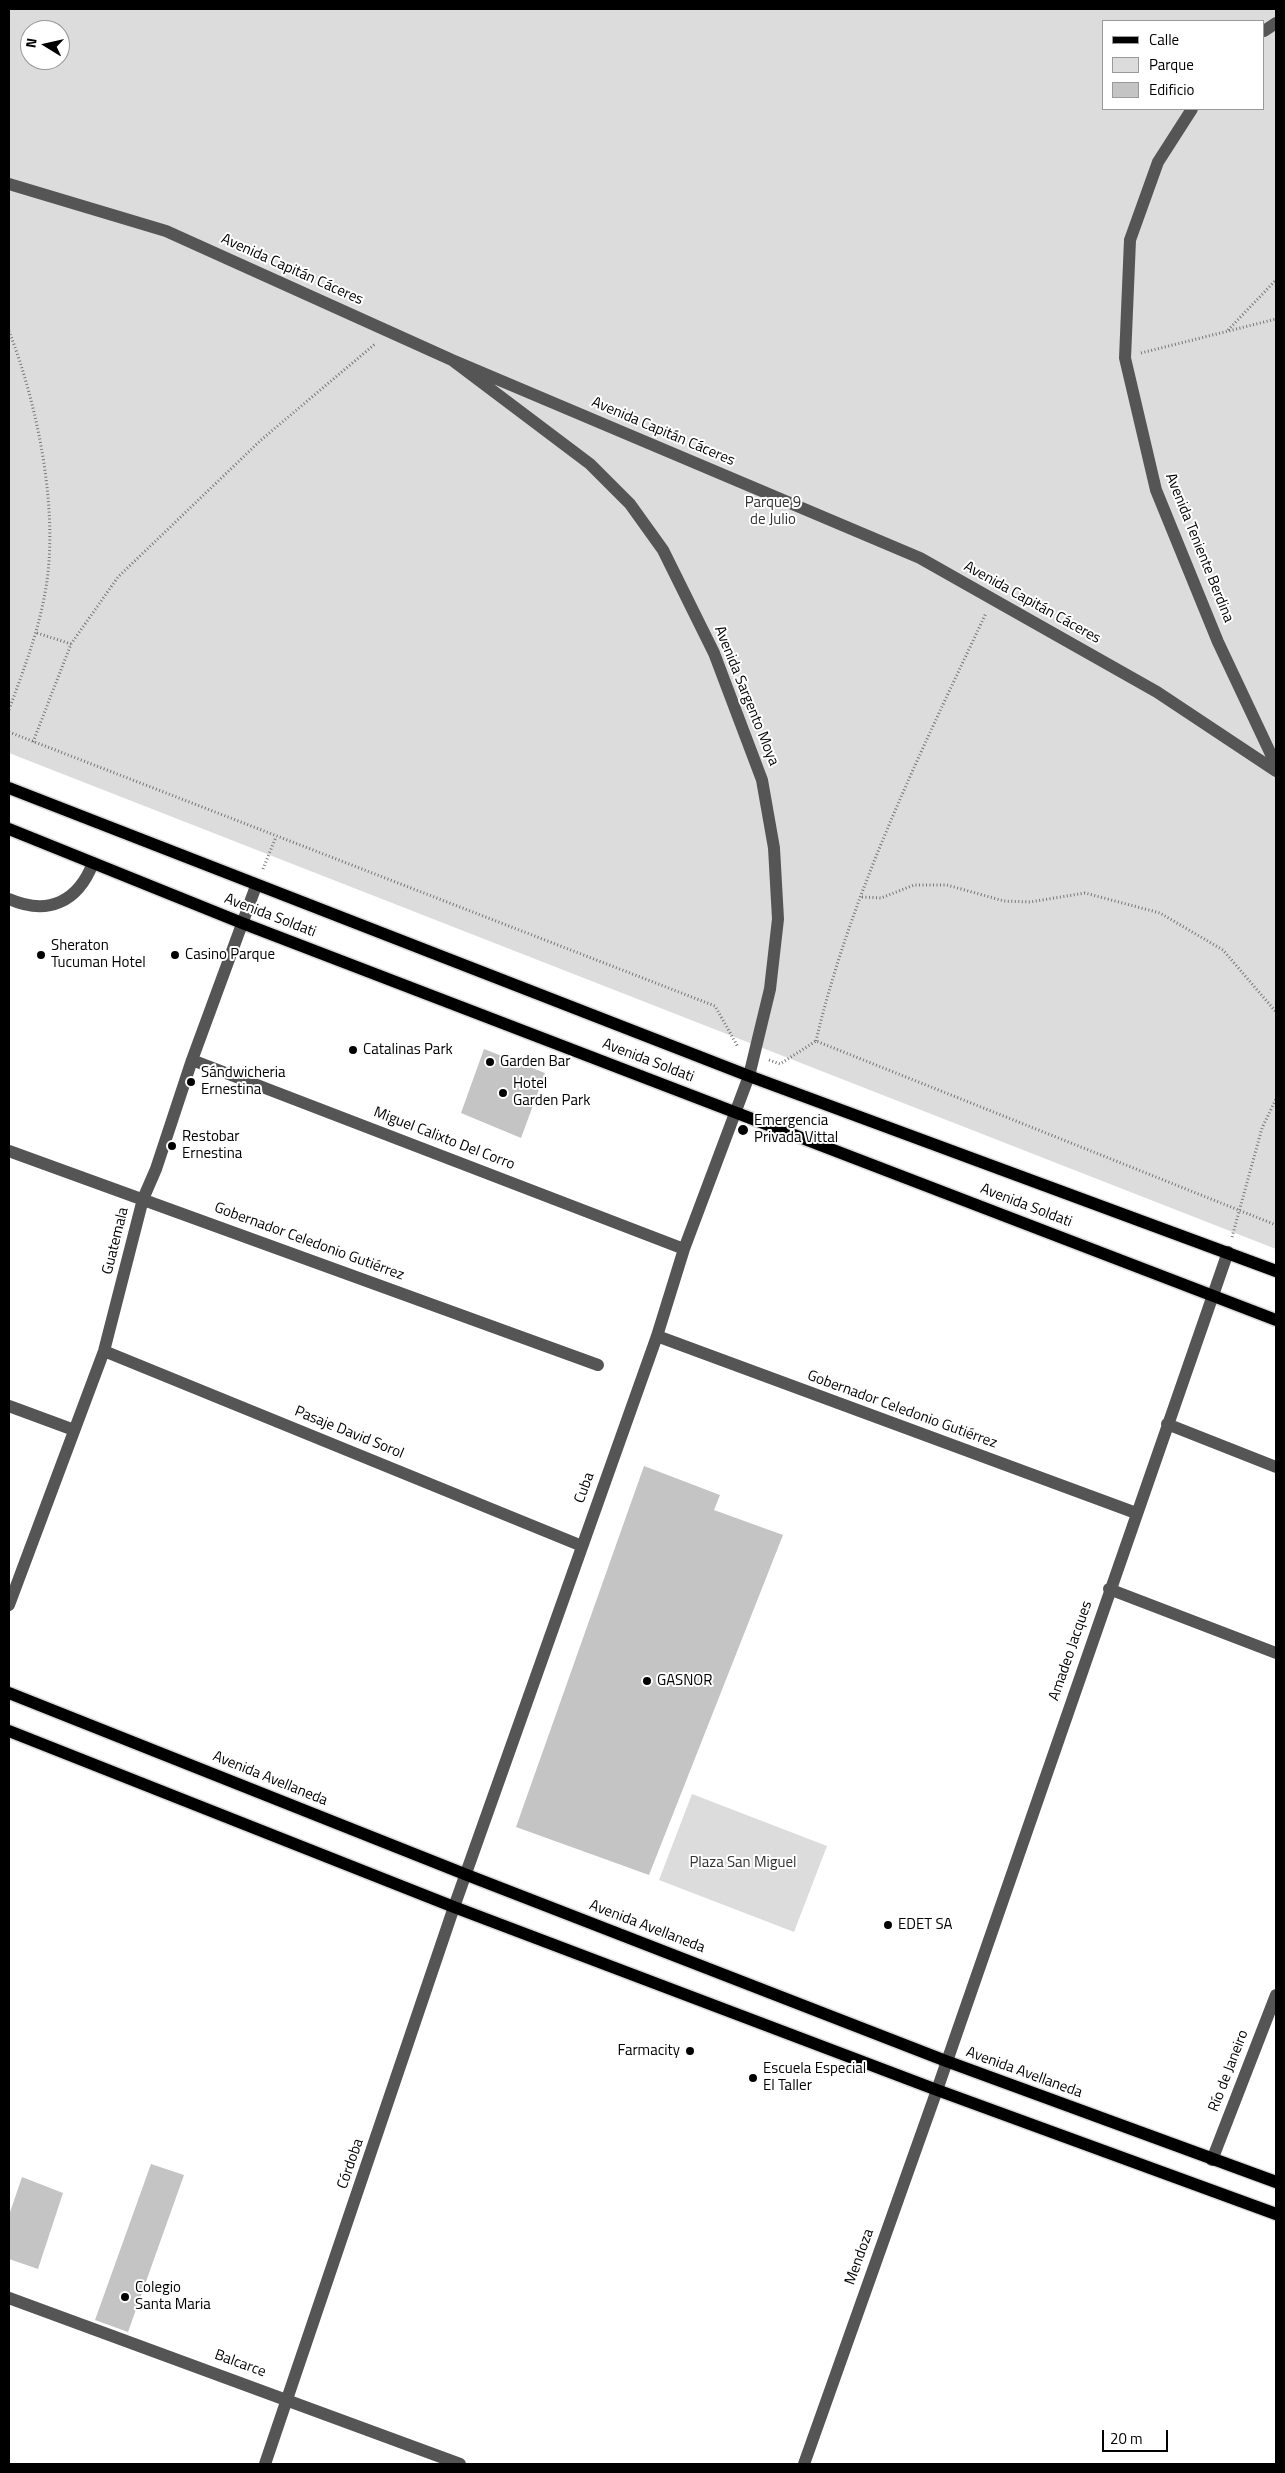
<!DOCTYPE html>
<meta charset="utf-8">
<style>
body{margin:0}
#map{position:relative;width:1285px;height:2473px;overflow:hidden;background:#fff;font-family:"Titillium Web",sans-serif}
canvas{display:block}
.frame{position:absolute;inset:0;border:10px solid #000;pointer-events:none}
.legend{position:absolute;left:1102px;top:20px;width:162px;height:90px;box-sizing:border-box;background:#fff;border:1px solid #999;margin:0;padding:6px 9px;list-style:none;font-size:15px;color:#000}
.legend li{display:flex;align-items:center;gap:10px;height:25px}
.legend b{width:25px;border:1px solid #999}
.north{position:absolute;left:20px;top:20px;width:50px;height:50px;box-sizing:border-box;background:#fff;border:1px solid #999;border-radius:50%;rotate:279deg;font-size:14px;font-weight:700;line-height:20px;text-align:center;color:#000}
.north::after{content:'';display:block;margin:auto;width:18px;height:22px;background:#000;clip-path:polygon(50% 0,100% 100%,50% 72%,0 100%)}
.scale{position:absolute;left:1102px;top:2430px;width:66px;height:22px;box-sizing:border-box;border:2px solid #000;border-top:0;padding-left:6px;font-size:15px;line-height:18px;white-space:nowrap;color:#000;-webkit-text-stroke:4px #fff;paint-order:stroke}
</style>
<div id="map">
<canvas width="1285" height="2473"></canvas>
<div class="frame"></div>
<ul class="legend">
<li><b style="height:6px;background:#000"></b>Calle</li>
<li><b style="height:14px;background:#dcdcdc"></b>Parque</li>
<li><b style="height:14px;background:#c4c4c4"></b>Edificio</li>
</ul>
<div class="north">N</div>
<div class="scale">20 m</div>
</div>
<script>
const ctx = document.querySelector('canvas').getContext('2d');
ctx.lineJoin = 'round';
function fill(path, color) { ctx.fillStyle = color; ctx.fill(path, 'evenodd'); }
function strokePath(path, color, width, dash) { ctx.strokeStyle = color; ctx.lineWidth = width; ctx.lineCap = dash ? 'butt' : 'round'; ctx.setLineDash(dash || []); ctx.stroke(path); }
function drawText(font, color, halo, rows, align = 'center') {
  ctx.font = font + ' "Titillium Web",sans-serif'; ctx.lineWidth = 4; ctx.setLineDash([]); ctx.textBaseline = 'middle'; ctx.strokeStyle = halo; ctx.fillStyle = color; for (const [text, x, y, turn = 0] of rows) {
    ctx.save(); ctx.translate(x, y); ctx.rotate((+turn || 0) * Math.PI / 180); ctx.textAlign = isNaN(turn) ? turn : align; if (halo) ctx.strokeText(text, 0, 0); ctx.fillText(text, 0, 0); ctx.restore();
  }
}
const green = new Path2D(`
 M9,9H1276V1249L9,753ZM1104,21H1264V109H1104ZM30,30H60V60H30Z
 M692,1794L827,1846L794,1932L659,1880Z`);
const building = new Path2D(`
 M484,1049L545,1073L521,1138L461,1113Z
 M644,1466L720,1495L714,1510L783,1535L649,1875L516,1827Z
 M151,2164L184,2175L128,2332L95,2320Z
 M22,2177L63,2193L38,2269L9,2259V2215Z`);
const path = new Path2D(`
 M1228,330L1276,280
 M9,331C38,406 60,514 45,593C38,633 23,671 9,710
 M1141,353L1276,319
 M37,633L71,644
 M9,732L715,1006L738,1047
 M33,742L71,644L118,577L261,440L375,344
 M263,869L276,837
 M862,897L881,898L914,885H947L1004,901L1030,902L1085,893L1160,913L1223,950L1276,1012
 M816,1041C851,892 921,752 986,613
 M769,1060L780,1064L816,1041L1276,1225
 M1232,1237L1262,1128L1276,1099`);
const minor = new Path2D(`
 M1264,31L1276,23
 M1192,109L1158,162L1130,240L1125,358L1156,490L1218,642L1276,765
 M9,184L166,231L452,360L920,558L1157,692L1276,771
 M9,899C48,916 78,902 93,863
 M192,1060L684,1249
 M9,1151L598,1365
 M657,1336L1136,1513
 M104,1351L582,1546
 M9,1406L74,1430
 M1167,1424L1276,1467
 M1109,1589L1276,1653
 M9,1605L104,1351L143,1199L156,1169L192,1060L256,886
 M1212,2160L1276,1995
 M9,2298L460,2464
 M265,2464L454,1907L657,1336L684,1249L749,1076L770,989L778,919L774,848L762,780L714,653L663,550L630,504L590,464L452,360
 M804,2464L937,2090L1228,1252`);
const major = new Path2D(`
 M9,788L749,1076L1276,1271
 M9,829L242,923L1276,1320
 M9,1693L467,1875L946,2061L1276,2182
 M9,1731L454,1907L937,2090L1276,2214`);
const markers = [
 [41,955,5,"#000"],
 [175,955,5,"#000"],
 [353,1050,5,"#000"],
 [490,1062,5,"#000"],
 [191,1082,5,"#000"],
 [503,1093,5,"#000"],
 [743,1130,6,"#000"],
 [172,1146,5,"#000"],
 [647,1681,5,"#000"],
 [888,1925,5,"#000"],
 [690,2051,5,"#000"],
 [753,2078,5,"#000"],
 [125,2297,5,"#000"]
];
const streetNames = [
 ["Avenida Capitán Cáceres",292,270,24],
 ["Avenida Capitán Cáceres",663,432,23],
 ["Avenida Teniente Berdina",1199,548,68],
 ["Avenida Capitán Cáceres",1032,603,29],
 ["Avenida Sargento Moya",746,696,68],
 ["Avenida Soldati",270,916,21],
 ["Avenida Soldati",648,1061,21],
 ["Miguel Calixto Del Corro",444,1139,21],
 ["Avenida Soldati",1026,1206,21],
 ["Guatemala",116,1241,-76],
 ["Gobernador Celedonio Gutiérrez",309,1242,20],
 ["Gobernador Celedonio Gutiérrez",902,1410,20],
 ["Pasaje David Sorol",349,1433,22],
 ["Cuba",585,1488,-70],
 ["Amadeo Jacques",1071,1651,-71],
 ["Avenida Avellaneda",270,1779,22],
 ["Avenida Avellaneda",647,1927,21],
 ["Río de Janeiro",1229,2071,-69],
 ["Avenida Avellaneda",1024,2073,20],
 ["Córdoba",351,2164,-71],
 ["Mendoza",860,2257,-70],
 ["Balcarce",240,2364,20]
];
const parkNames = [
 ["Parque 9",773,503],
 ["de Julio",773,520],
 ["Plaza San Miguel",743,1863]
];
const poiNames = [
 ["Sheraton",51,946],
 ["Tucuman Hotel",51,963],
 ["Casino Parque",185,955],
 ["Catalinas Park",363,1050],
 ["Garden Bar",500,1062],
 ["Sándwicheria",201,1073],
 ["Ernestina",201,1090],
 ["Hotel",513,1084],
 ["Garden Park",513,1101],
 ["Emergencia",754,1121],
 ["Privada Vittal",754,1138],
 ["Restobar",182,1137],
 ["Ernestina",182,1154],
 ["GASNOR",657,1681],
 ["EDET SA",898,1925],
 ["Farmacity",680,2051,"right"],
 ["Escuela Especial",763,2069],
 ["El Taller",763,2086],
 ["Colegio",135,2288],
 ["Santa Maria",135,2305]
];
fill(green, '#dcdcdc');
fill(building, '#c4c4c4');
strokePath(major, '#dbdbdb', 15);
strokePath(path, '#777', 3, [1, 2.5]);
strokePath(minor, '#555', 12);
strokePath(major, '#000', 12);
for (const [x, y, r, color] of markers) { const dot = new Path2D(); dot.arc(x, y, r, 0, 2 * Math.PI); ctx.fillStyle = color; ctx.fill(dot); strokePath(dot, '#fff', 2); }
drawText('15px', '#000', '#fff', streetNames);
drawText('15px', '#333', '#fff', parkNames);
drawText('15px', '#000', '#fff', poiNames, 'left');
</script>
